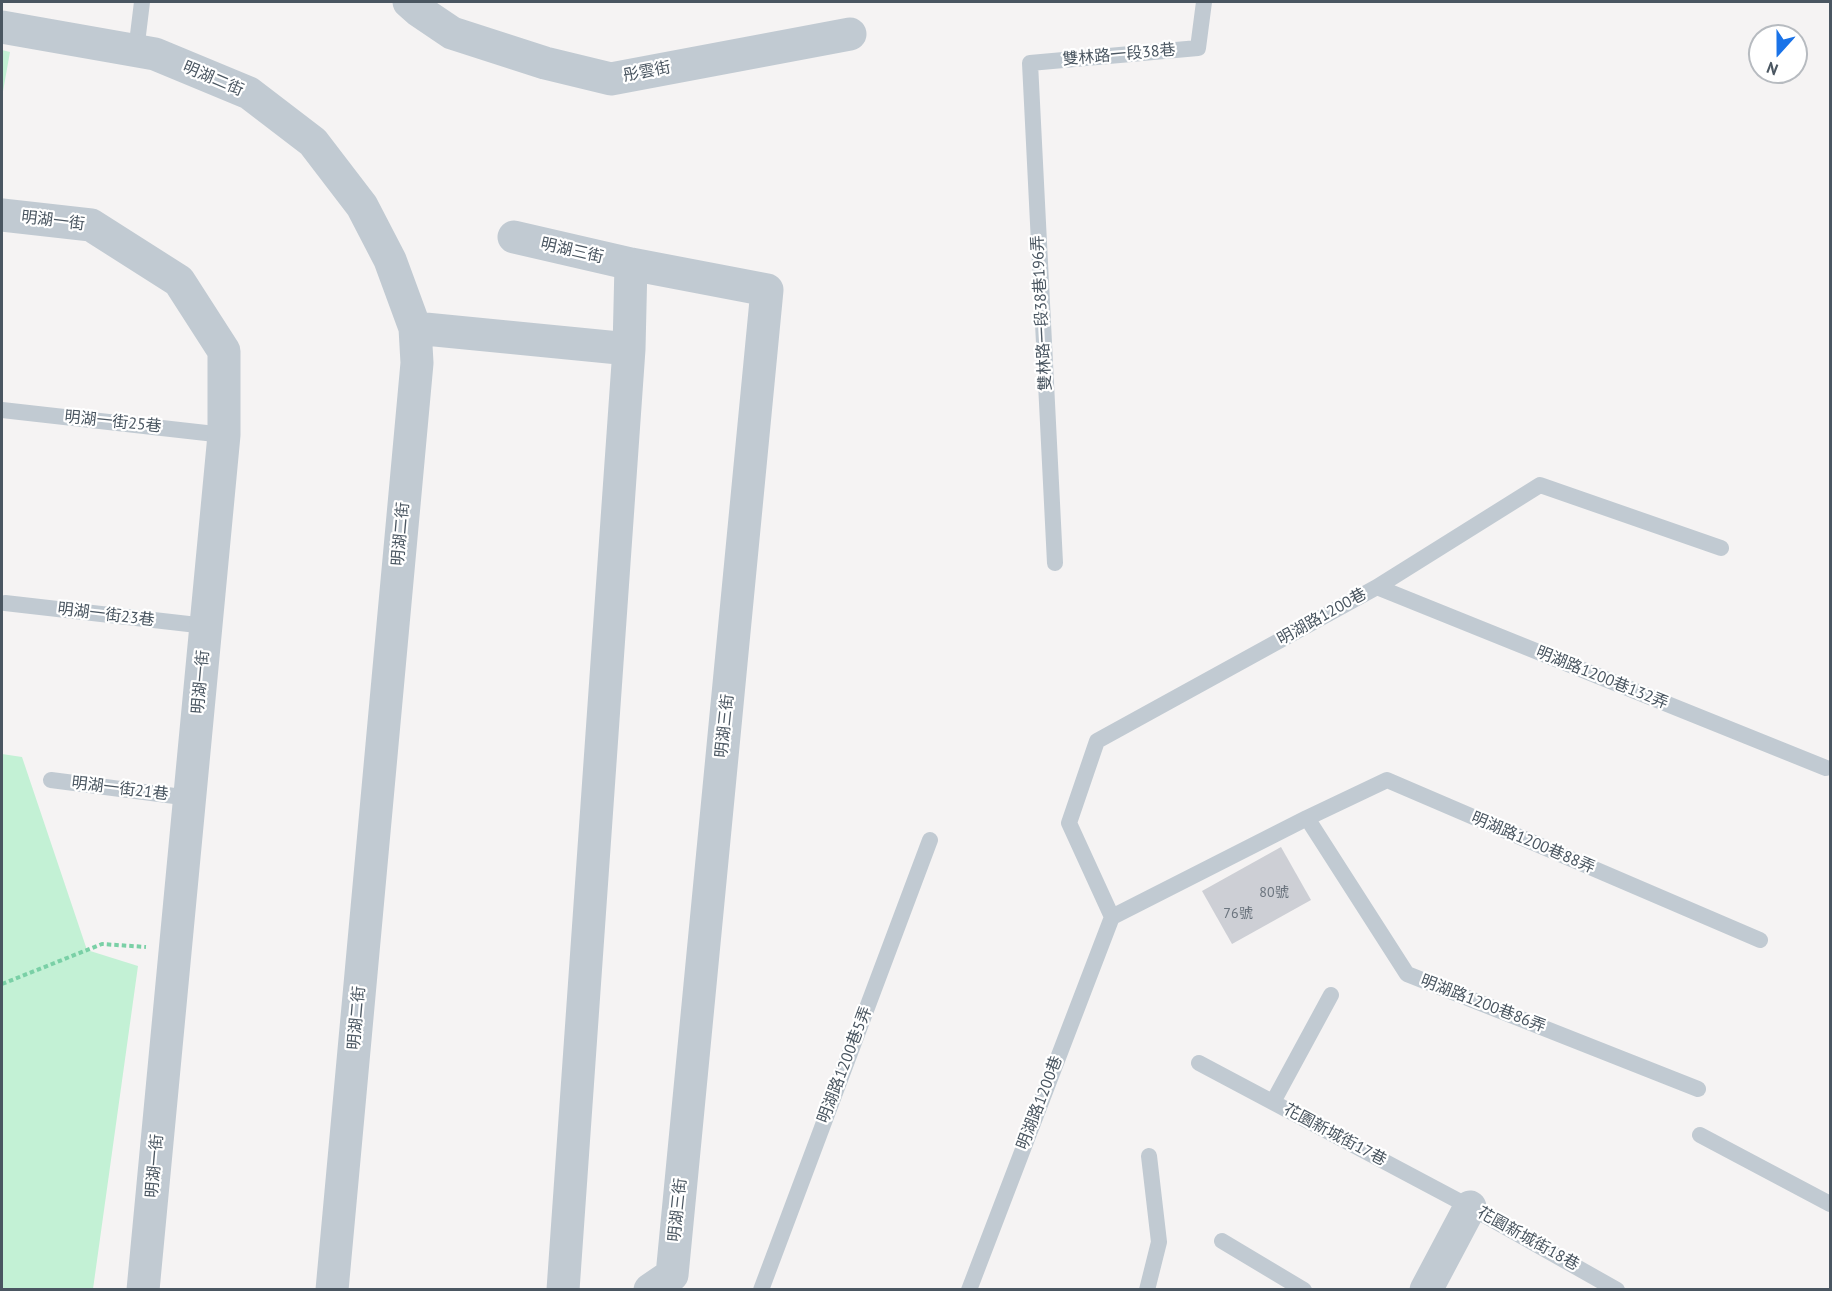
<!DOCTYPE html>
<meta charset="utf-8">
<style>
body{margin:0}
#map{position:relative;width:1832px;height:1291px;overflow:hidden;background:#f5f3f3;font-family:"PT Sans",sans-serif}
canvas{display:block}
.frame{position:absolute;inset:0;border:3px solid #4a5661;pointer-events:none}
.north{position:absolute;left:1748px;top:24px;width:60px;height:60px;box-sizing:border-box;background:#fff;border:2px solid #b7bbc0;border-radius:50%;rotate:201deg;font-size:16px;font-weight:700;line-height:24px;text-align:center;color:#4a5661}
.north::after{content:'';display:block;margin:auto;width:21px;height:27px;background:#1a73e8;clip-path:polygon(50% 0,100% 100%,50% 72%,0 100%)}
</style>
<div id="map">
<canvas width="1832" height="1291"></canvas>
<div class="frame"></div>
<div class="north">N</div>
</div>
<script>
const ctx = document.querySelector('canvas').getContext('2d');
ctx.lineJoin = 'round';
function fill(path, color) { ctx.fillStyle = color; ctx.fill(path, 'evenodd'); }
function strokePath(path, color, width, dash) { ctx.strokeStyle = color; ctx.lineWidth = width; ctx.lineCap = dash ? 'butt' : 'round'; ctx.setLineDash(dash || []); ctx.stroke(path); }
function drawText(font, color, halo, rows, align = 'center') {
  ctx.font = font + ' "PT Sans","Noto Sans TC",sans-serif'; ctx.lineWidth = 4.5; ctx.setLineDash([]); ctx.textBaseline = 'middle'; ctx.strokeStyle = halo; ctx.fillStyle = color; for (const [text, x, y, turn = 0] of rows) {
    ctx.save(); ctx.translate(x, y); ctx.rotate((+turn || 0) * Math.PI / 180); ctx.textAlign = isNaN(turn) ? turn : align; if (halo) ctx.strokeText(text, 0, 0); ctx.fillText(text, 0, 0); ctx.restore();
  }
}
const green = new Path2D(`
 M2,50L10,52L2,97Z
 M2,754L22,757L87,950L138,966L93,1289H2Z`);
const building = new Path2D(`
 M1281,847L1311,900L1232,944L1202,891Z`);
const path = new Path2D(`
 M2,984L102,944L146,947`);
const lane = new Path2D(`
 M136,51L142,2
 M2,410L224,435
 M1055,563L1030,63L1198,48L1204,2
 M1377,587L1826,768
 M5,603L206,626
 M51,780L190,798
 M1307,818L1407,974L1698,1089
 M1112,917L1307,818L1387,780L1760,940
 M1199,1063L1470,1207L1617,1290
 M1273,1102L1331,995
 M1700,1135L1830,1204
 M1222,1241L1304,1290
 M761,1290L930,840
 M969,1290L1112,917L1069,823L1097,741L1377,587L1540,485L1721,548
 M1147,1290L1159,1242L1149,1156`);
const street = new Path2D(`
 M409,2L418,10L452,33L545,63L611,79L850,34
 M2,27L155,54L249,93L313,142L362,206L390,260L415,328L417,363L332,1290
 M2,215L91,225L179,281L224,351V435L143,1290
 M514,237L631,264L767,290L672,1275L650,1290
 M415,328L629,349
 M563,1290L629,349L631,264
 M1426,1290L1470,1207`);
const numberNames = [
 ["80號",1274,893],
 ["76號",1238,914]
];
const streetNames = [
 ["雙林路一段38巷",1119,55,-5],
 ["彤雲街",647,72,-11],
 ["明湖二街",213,79,23],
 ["明湖一街",53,221,7],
 ["明湖三街",572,251,13],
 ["雙林路一段38巷196弄",1042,313,-93],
 ["明湖一街25巷",113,422,6],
 ["明湖二街",401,534,-85],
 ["明湖一街23巷",106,615,7],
 ["明湖路1200巷",1322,617,-29],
 ["明湖路1200巷132弄",1602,678,22],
 ["明湖一街",201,682,-85],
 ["明湖三街",725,726,-84],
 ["明湖一街21巷",120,789,7],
 ["明湖路1200巷88弄",1533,843,23],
 ["明湖路1200巷86弄",1483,1004,21],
 ["明湖二街",357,1018,-85],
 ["明湖路1200巷5弄",845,1065,-69],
 ["明湖路1200巷",1040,1103,-69],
 ["花園新城街17巷",1335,1135,28],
 ["明湖一街",155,1166,-85],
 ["明湖三街",678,1210,-84],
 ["花園新城街18巷",1528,1239,29]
];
fill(green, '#c3f1d5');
fill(building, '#cdcfd5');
strokePath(path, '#7ad0a6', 4, [4.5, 3]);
strokePath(lane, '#c1cad2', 16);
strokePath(street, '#c1cad2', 33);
drawText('14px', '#6b747e', null, numberNames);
drawText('16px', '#4a5661', '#fff', streetNames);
</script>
